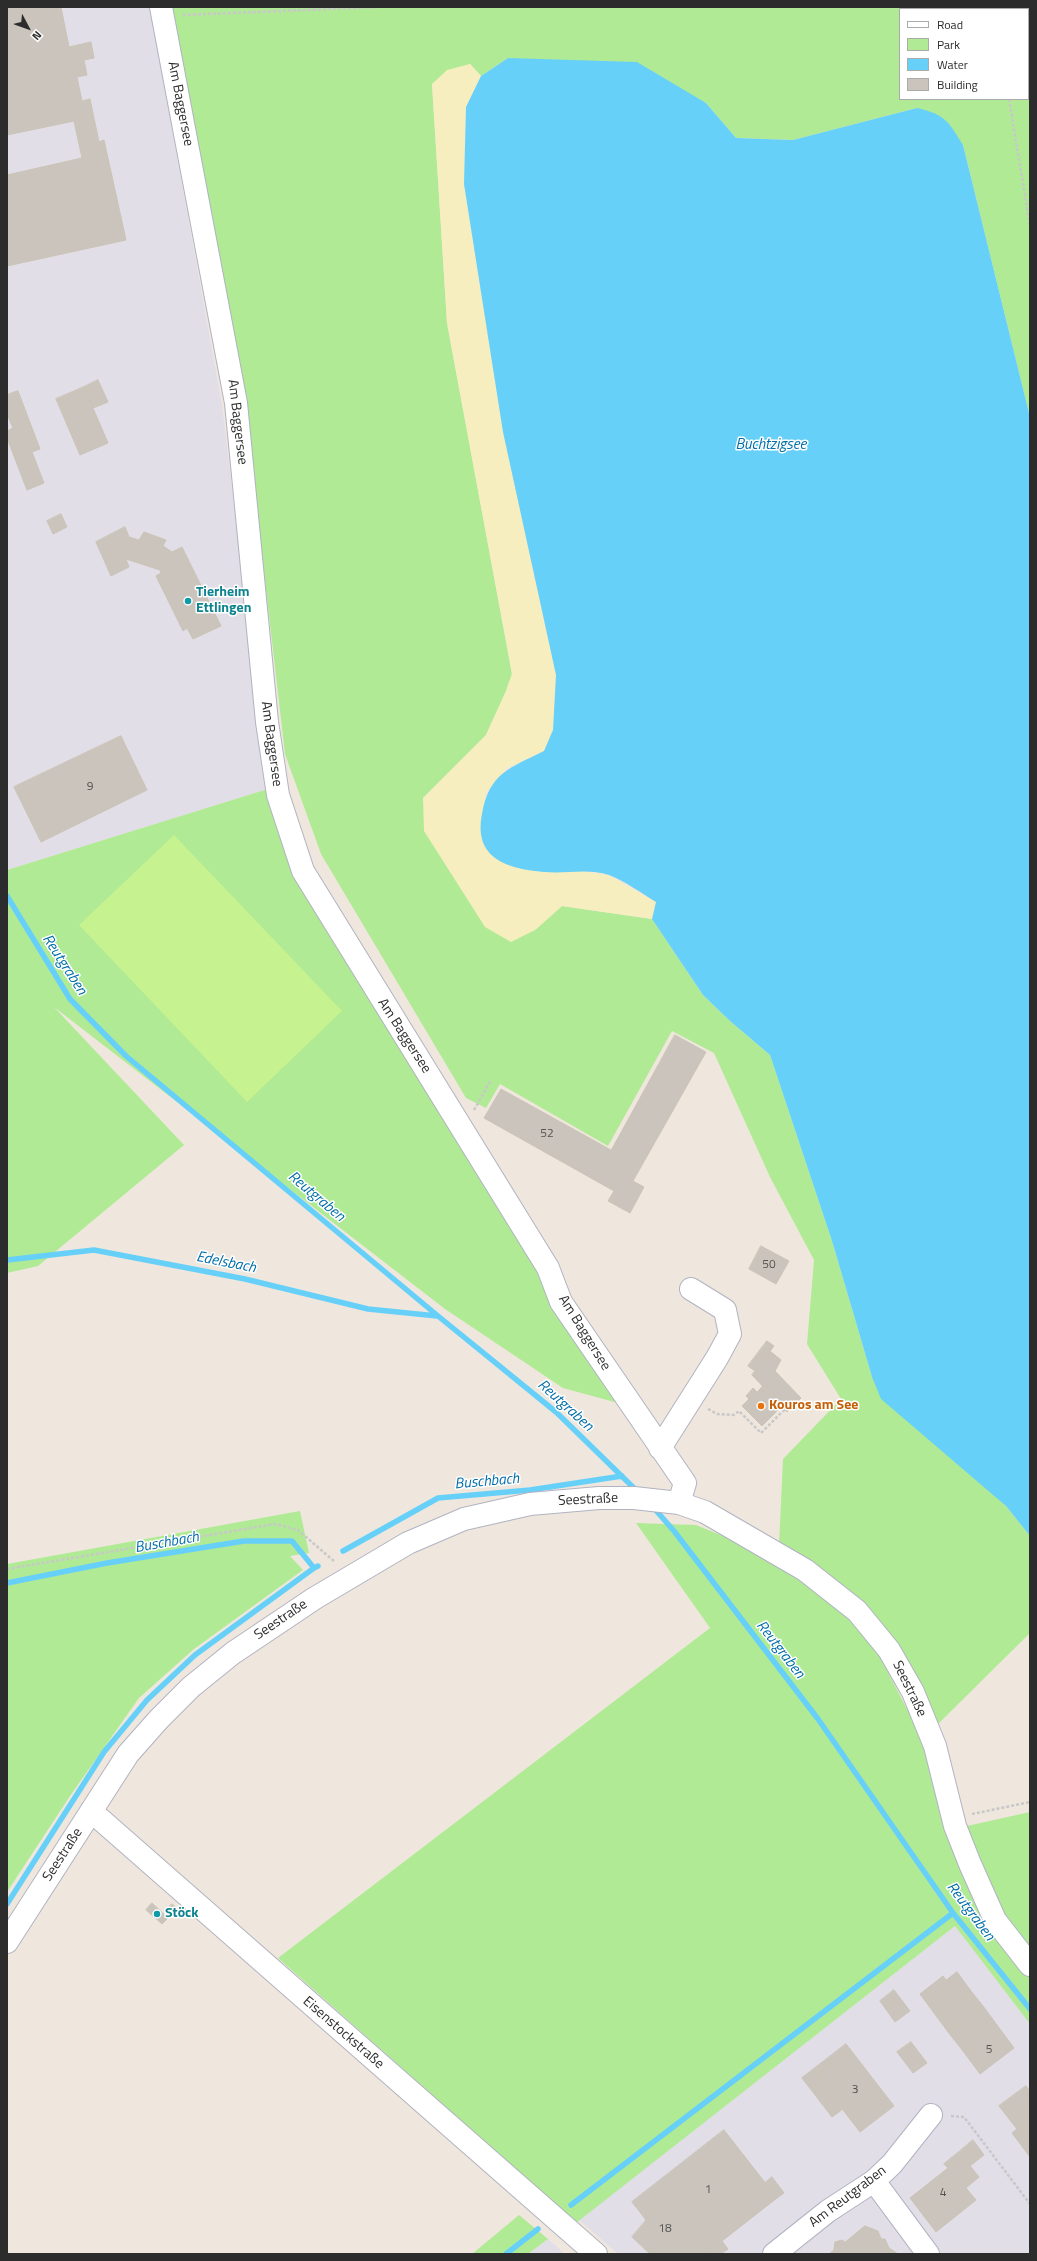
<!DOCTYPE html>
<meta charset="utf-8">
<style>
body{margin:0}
#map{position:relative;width:1037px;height:2261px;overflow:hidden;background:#efe7dd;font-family:"Titillium Web",sans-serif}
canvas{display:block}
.frame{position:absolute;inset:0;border:8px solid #2c2c2c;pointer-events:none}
.legend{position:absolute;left:899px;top:8px;width:130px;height:92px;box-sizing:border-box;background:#fff;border:1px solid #ababab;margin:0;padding:5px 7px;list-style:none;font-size:12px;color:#2c2c2c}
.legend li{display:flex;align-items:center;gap:8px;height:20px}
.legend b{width:20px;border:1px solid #ababab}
.north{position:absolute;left:8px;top:8px;width:40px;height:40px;-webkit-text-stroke:3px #fff;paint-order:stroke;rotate:131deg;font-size:11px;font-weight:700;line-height:16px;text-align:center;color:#2c2c2c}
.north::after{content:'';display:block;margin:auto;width:14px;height:18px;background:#2c2c2c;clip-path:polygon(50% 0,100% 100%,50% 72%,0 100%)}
</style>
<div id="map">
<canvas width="1037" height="2261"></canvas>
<div class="frame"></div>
<ul class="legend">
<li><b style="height:5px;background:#fff"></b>Road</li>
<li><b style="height:11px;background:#b0ea95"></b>Park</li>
<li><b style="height:11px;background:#67d0f9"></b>Water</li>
<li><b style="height:11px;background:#cac4bc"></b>Building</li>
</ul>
<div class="north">N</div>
</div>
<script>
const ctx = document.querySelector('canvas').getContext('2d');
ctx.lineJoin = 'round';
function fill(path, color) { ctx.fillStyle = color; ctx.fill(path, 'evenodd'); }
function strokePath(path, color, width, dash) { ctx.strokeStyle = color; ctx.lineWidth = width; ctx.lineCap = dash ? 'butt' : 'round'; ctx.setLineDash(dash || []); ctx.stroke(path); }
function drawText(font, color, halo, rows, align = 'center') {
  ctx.font = font + ' "Titillium Web",sans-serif'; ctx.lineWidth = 3; ctx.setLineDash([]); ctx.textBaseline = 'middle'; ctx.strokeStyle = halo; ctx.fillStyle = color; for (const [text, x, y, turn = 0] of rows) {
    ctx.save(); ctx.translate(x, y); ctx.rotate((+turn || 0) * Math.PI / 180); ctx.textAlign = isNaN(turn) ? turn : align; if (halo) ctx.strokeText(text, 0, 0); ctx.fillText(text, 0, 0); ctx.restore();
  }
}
const industrial = new Path2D(`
 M7,7H150L222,405L262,736L271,788L7,870Z
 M955,1926L1030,2024V2254H618L579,2220Z
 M548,2239L565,2254H528Z`);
const green = new Path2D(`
 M170,7H1014L1015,9H900V99H1028V82L1030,93V417L963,145L917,108L793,140L736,138L706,103L508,58L481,76L470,64L432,84L447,323L512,674L506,691L486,735L423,798L535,930L562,906L652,919L703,995L730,1021L770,1055L832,1241L872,1377L1006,1506L1030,1536V1633L937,1725L902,1650L779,1545L783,1459L841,1399L807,1344L814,1260L770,1177L714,1053L672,1031L608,1146L500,1084L486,1108L466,1098L321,854L285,754L244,399Z
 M271,788L294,867L618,1403L563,1388L445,1309L54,1007L184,1145L38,1266L7,1273V870Z
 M300,1511L309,1553L290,1556L303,1570L194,1649L139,1698L70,1796L7,1892V1564Z
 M636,1523L696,1525L733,1540L791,1572L843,1610L875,1647L926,1746L949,1830L1030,1812V2024L955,1926L576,2223L278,1958L710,1628Z
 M519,2215L548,2239L528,2254H472Z`);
const sand = new Path2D(`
 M470,64L481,76L466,107L464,184L503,432L556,675L553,730L543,752L507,768L485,794L518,868L546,872L575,870L608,875L656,902L652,919L562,906L535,930L511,942L485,927L424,831L423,798L486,735L506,691L512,674L447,323L432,84L447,70Z`);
const pitch = new Path2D(`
 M174,835L342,1011L247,1102L79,925Z`);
const water = new Path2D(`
 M508,58L637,62L706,103L736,138L793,140L917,108C946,115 948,121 963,145L1030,417V1536L1006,1506L881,1399L872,1377L832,1241L770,1055L730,1021L703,995L652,919L656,902C641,893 625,881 609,875C588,868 566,874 545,872C508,869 473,859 482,814C489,773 510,768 544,751L553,730L556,675L503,432L464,184L466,107L481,76Z`);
const stream = new Path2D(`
 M7,896L70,999L126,1056L438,1316L556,1412L638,1492
 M7,1260L94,1250L245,1279L368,1309L437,1316
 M653,1507L674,1531L818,1719L953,1913L1030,2009
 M343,1551L438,1498L530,1490L622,1476
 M7,1583L107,1563L244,1541H292L314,1568L318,1566
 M7,1904L104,1752L147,1700L195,1655L314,1568
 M571,2205L953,1913
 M506,2254L538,2229`);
const building = new Path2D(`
 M7,7H61L69,47L91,42L94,58L84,60L87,75L77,77L82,101L90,99L99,142L104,140L126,240L7,266V175L82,158L74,121L7,135Z
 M98,380L108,402L93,408L84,387Z
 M84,387L108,443L80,455L56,399Z
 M18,391L40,449L32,452L44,483L27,490L7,438V431L13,428L7,414V395Z
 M61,514L67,527L53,534L47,521Z
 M125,527L129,537L139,540L144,532L166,540L163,546L172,552L182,547L221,626L193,639L187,628L183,631L156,576L161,573L160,570L126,559L129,567L111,576L96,542Z
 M121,736L147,790L41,842L14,787Z
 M675,1035L706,1052L633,1181L644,1187L630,1213L608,1201L614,1191L484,1118L501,1089L611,1150Z
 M761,1246L789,1261L776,1284L749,1269Z
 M767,1341L774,1346L755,1371L748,1366Z
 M770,1351L781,1360L775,1371L801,1398L787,1412L752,1375Z
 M763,1386L782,1406L762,1426L742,1406L749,1399L746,1396L753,1388L757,1392Z
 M152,1903L168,1918L162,1924L146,1910Z
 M172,1904L177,1908L174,1911L169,1907Z
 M957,1972L971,1991L937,2017L920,1994L943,1976L946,1980Z
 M894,1990L910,2011L895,2022L880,2001Z
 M971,1991L983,2006L948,2032L937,2017Z
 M983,2006L997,2025L963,2051L948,2032Z
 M997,2025L1014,2048L980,2074L963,2051Z
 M911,2042L927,2063L913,2073L897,2052Z
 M846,2044L850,2049L816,2075L843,2109L832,2117L802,2078Z
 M850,2049L894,2106L860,2132L816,2075Z
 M1026,2086L1030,2091V2157L1012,2133L1017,2129L999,2106Z
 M724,2130L777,2198L722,2241L728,2249L721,2254H710L666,2197L646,2220L632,2202Z
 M973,2140L984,2155L970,2166L959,2152Z
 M959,2152L979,2177L966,2188L976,2200L936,2232L910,2198L948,2168L944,2164Z
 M772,2177L784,2193L777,2198L765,2183Z
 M666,2197L710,2254H664L661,2252L659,2254H650L632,2237Z
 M865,2226L878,2231L881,2239H885L889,2248L898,2254H829L834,2250L835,2242L842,2240L845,2242Z`);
const path = new Path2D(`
 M945,7L957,9
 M183,15L380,7
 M1009,99L1030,226
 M474,1110L491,1080
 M708,1409L717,1414L734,1415L739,1411L761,1433L785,1409
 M7,1569L275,1524L298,1530L335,1562
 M972,1814L1030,1802
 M951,2116L964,2117L1030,2204`);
const minor = new Path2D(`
 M161,7L236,403L267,722L278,795L303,871L548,1268L561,1302L685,1483L679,1503
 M660,1448L717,1358L730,1334L725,1310L691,1289
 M91,1811L596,2254
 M7,1942L128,1754L159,1719L191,1687L233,1653L315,1598L408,1543L464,1519L530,1504L599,1498H634L679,1503L705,1512L805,1570L857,1611L889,1650L913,1692L935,1746L955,1826L970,1864L995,1920L1030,1965
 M874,2181L928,2254
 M774,2254L828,2211L874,2181L892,2164L931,2115`);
const markers = [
 [188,601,4,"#0f9aa8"],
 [761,1406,4,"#e8710a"],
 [157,1914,4,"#0f9aa8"]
];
const numberNames = [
 ["9",90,787],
 ["52",547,1134],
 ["50",769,1265],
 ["5",989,2050],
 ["3",855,2090],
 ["1",708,2190],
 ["4",943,2193],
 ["18",665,2229]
];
const streetNames = [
 ["Am Baggersee",180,104,79],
 ["Am Baggersee",237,422,83],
 ["Am Baggersee",271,744,82],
 ["Am Baggersee",404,1036,57],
 ["Am Baggersee",584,1333,58],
 ["Seestraße",588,1500,-3],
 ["Seestraße",281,1620,-34],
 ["Seestraße",909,1689,64],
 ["Seestraße",63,1855,-57],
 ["Eisenstockstraße",343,2033,41],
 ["Am Reutgraben",848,2197,-37]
];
const cultureNames = [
 ["Tierheim",196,593],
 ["Ettlingen",196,609],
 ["Stöck",165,1914]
];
const foodNames = [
 ["Kouros am See",769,1406]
];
const waterNames = [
 ["Buchtzigsee",771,445],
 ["Reutgraben",64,965,57],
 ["Reutgraben",316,1197,40],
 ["Edelsbach",226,1263,11],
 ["Reutgraben",565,1406,42],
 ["Buschbach",487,1482,-5],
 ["Buschbach",167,1543,-10],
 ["Reutgraben",780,1650,52],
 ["Reutgraben",970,1912,53]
];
fill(industrial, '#e1dee7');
fill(green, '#b0ea95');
fill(sand, '#f6eebe');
fill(pitch, '#c6f290');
fill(water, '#67d0f9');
strokePath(stream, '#67d0f9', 5.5);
fill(building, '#cac4bc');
strokePath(building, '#cac4b6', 1);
strokePath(minor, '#b1b3c1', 24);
strokePath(path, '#c8c8c8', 2.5, [3, 2]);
strokePath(minor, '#fff', 22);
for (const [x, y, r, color] of markers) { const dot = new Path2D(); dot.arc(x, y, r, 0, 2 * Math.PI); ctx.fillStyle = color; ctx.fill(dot); strokePath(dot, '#fff', 1.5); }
drawText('12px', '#545250', null, numberNames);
drawText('14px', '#2c2c2c', '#fff', streetNames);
drawText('bold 14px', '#0d838f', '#fff', cultureNames, 'left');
drawText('bold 14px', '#c56008', '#fff', foodNames, 'left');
drawText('italic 15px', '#016daa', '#fff', waterNames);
</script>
